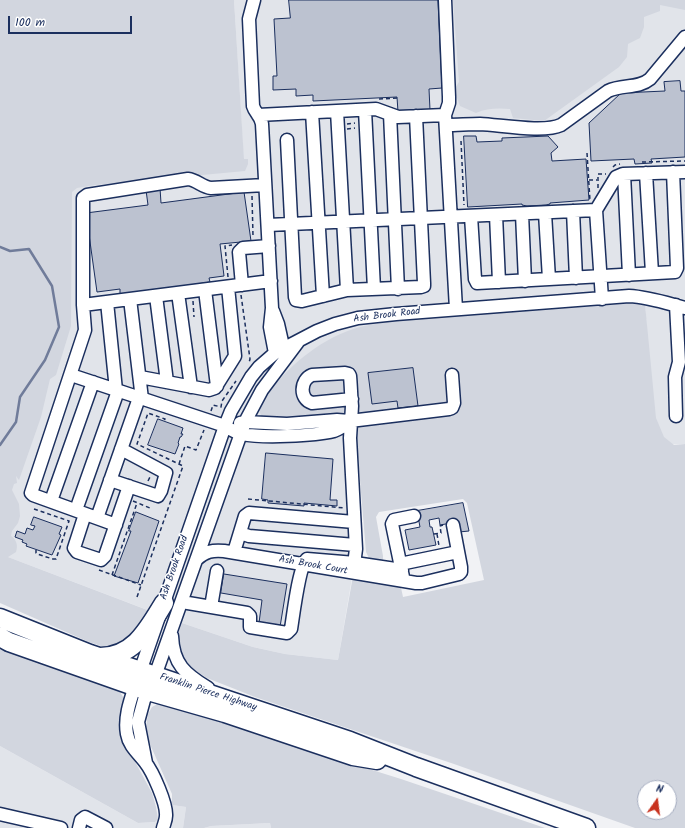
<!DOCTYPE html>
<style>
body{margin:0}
#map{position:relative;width:685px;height:828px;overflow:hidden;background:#f1f2f5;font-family:Kalam,sans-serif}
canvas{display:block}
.north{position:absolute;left:637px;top:780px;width:40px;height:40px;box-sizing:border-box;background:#fff;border:1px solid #a4acbf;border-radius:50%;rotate:14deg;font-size:11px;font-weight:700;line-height:16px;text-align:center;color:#1b2f5e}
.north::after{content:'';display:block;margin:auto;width:14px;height:18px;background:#c8321e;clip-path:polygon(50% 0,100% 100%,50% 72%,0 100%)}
.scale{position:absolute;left:8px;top:16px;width:124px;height:18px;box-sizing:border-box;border:2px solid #1b2f5e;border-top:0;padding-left:5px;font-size:12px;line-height:14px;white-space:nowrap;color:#1b2f5e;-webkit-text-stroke:3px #fff;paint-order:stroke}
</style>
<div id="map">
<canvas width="685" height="828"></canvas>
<div class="north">N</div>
<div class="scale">100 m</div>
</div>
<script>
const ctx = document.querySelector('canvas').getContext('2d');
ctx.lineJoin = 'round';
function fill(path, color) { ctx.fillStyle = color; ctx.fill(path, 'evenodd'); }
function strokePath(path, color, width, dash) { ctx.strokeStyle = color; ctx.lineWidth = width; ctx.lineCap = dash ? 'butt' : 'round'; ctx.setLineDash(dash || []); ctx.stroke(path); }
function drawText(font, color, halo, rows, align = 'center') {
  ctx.font = font + ' Kalam,sans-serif'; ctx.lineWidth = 3; ctx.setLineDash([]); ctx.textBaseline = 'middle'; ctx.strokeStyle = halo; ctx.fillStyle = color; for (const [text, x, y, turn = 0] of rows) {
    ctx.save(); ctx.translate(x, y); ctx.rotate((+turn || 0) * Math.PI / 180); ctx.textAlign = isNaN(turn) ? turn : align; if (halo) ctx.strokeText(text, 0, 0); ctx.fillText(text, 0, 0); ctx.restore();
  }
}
const built = new Path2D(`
 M234,0H685V444L655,445L645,304L631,302L399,320L358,328L350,421L353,572L338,660L285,654L253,647L182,623L0,554L66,184L244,166Z
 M0,746L138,823L155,822L172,805L186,807L183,828H0Z
 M270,823L271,828H204L211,826Z`);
const green = new Path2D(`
 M0,0H234L244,159H248V164L245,171L95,185L77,188L72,192L71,326L56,375L50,379L41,417L19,480L16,476L17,483L14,484L12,490L19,504L20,516L18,523L12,531L11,536C17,540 18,546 16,552L8,557L150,611L140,630L113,650L89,642L0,603Z
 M453,0H685V10L660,5V11L644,17V27L640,38L628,44L627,57L619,67L544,121L513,118L510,109C498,108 487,108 476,113L460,106L454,90L459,82Z
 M631,302L645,304L656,418L664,437L674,445L685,444V828H635L454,764L255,697L207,678L184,663L181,657L176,639L182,623L253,647L285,654L338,660L353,576L400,583L403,597L484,580L467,503L463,499L379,512L376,517L383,556V560H374L369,558L366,552L356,432L357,427L350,421L266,420C254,411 261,402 269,392C292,363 323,337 360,327C373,324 386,322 399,320ZM645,788H669V812H645Z
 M0,647L73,675L119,690L123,697L125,743L152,793L156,807L158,819L155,822L138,823L0,746Z
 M161,702L229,725L245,729L292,745L401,779L545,828H271L270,823L211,826L204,828H183L186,807L172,805V794L149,742L146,727L148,714L152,707Z`);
const stream = new Path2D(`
 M0,247L10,251L29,249L52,286L59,327L45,360L20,397L16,422L0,445`);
const building = new Path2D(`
 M289,0H438L442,88L429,89L430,110L398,112L397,97L313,101V95L296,96V89L273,90V76H277L274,19L290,18Z
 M680,81L681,91H685V157L651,159L652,163L635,164L634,159L591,161L589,123L621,93L665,91L664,82Z
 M464,136H476L477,142L502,141V138L548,136L558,147L551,153L552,161L586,159L589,200L550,203V204L546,205L527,206L522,205V204L468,207Z
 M160,188L161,203L244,192L251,241L220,244L224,276L209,278L210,282L143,292V291L120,294V289L97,292L86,213L148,205L146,190Z
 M413,368L418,406L398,408L397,401L372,404L368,373Z
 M158,419L183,428L181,434H183L181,437H180L178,443L179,444L175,454L148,445Z
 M266,453L333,459L330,500H337V506L304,503V506L268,503V500L262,499Z
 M463,503L469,531L459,532L457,522L440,525L439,518L429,520L430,527H432L436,545L409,550L405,530L420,527L417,511Z
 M136,512L159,521L138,583L114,576L131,531H129Z
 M34,517L62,527L59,534L61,535L52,555L26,546L27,544L22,542L23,540L15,537L17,531L25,534L27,528L33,530L35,526L31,525Z
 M224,574L287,584L280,627L259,623L262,600L221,593Z`);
const path = new Path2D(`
 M379,99L398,98
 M347,124L355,123
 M347,129L355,128
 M461,141L464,205
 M587,153L590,201
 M642,162L685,161
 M613,167L615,165L620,164
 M589,180H597
 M598,188V174H606
 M252,196L253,236
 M228,277L225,246L232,245
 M241,295L250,359L249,363
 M193,301L194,317
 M211,411L213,405L221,407L222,401L236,381
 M179,464L185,446L196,450L204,430
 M148,481L150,477
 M248,499L344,508
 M133,501L150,508
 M34,509L69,521L56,559H53L37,554L36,553V550
 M434,534L441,533L440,526L443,525
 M437,534L439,546
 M99,570L141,585
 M112,575L137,503
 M137,597L183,466L137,444L148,413L165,419L164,421`);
const minor = new Path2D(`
 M254,0L249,19L253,106C255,113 261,116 262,124L272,308L270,327L275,353
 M445,0L449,97V103L445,115L456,309
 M365,110L374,289
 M337,111L347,290
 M312,112L323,296
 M390,114L398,289
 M258,115L376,109L398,117L445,115
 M446,125C457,125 469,124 480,124C501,125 544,133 561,125L608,91C622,84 638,89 650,79L685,37
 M287,140L295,297L296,300L302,301L347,290L421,287L424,286V283L416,116
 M646,173L652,273
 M624,174L629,275
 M573,211L576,278
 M545,213L549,279
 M522,214L525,281
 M496,215L499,282
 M471,216L475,279L477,283L675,272L677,268L673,172
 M268,225L596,210
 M242,285L239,252L243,248L269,246
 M205,290L217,386
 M178,293L191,387
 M156,296L167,382
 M130,299L142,399
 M602,299L596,210L616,177L623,174L685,172
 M107,302L116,390
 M83,305L271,281
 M273,311L278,324L285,355
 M71,375L225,426C230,429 236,433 242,434C262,438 314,436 334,431C340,429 345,425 350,421
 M140,377L209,390L215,388L235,356L228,287
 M352,399L312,403C299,399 300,380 312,375L345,373L349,374L350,376C351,386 351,396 352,406L350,438L356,549L353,572
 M676,416L675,377L679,362L676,305
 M240,423L245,422L287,424L337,420L350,421L449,409L452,408L454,403L452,375
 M110,480L158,496L161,491L166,473L121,449
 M51,501L93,382
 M76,510L118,391
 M85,514L74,548L77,552L101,560L105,556L129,486
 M97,518L139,398
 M116,525L33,495L31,493L85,330L83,305V198L87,195L188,179C197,180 202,187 211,188L265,185
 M240,533L249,536L355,545
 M234,552L245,516L249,513L354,522
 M196,560C205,551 213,550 224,551L416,583H422L459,574L461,572V567L453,525
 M400,564L458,552
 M403,577L392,524L394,520L414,516
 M182,602L247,613L250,616V627L287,633L291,629C293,617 299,566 307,559L355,563L402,570
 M211,607L217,571
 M172,636C173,664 185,674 208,688
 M146,763L138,722L144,700L155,676L245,422L262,390L298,342
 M0,814L61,828
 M79,828L81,820L85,817L106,828
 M163,828C164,824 166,820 166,816C167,804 153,772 145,762C138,753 129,746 127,734C124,718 130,701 135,686L225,426L231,411L251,377L259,367L275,353L317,331L335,324L358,318L396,314L629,296C649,297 666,303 685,308`);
const highway = new Path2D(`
 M0,618L90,654L350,741L416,767L586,828
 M0,637L9,642L148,691L225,713L353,756L377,760
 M100,657C134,657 148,629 164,603`);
const streetNames = [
 ["Ash Brook Road",387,316,-7],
 ["Ash Brook Court",313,566,10],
 ["Ash Brook Road",175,568,-71],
 ["Franklin Pierce Highway",208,693,18]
];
fill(built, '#e1e4ea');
fill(green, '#d2d6df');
strokePath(stream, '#707c9a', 2.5);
fill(building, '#bcc2d0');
strokePath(building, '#1b2f5e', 1);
strokePath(minor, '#1b2f5e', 15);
strokePath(highway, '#1b2f5e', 21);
strokePath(path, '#1b2f5e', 1.5, [4, 3]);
strokePath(minor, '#fff', 12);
strokePath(highway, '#fff', 18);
drawText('10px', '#1b2f5e', '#fff', streetNames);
</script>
